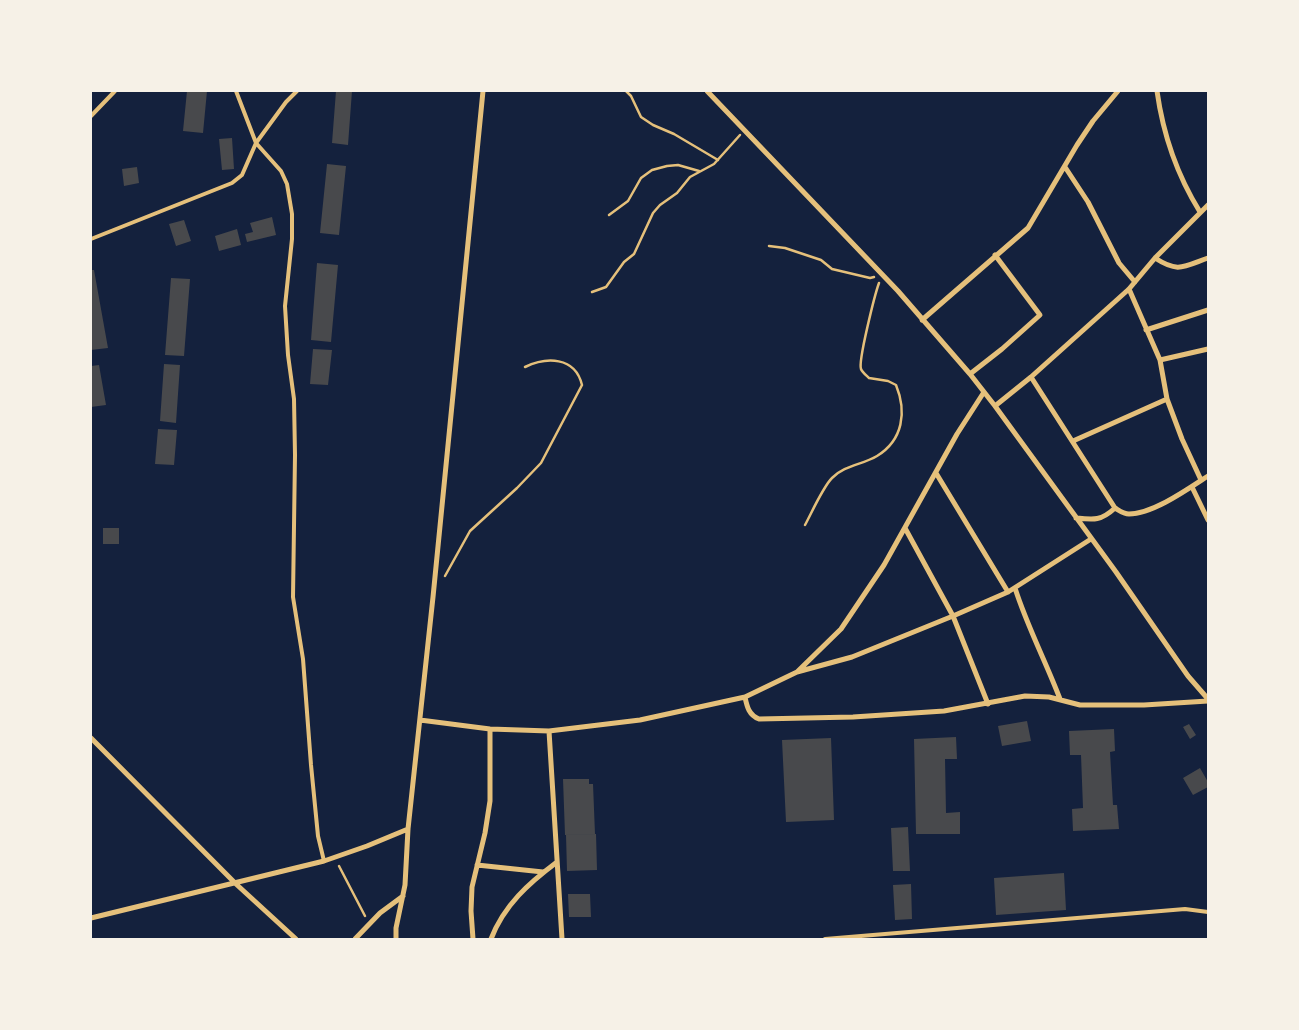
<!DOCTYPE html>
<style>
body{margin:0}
#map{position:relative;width:1299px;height:1030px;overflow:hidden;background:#14213d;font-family:Montserrat,sans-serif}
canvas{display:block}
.frame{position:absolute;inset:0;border:92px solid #f6f1e7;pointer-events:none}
</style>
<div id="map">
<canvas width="1299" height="1030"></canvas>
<div class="frame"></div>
</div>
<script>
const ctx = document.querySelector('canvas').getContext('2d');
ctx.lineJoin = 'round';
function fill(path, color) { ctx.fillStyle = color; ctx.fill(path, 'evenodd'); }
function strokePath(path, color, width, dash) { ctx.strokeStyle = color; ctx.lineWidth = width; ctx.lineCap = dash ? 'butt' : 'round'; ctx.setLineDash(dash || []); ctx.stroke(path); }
const building = new Path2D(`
 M187,91H207L203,133L183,131Z
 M336,91H352L348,145L332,143Z
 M232,138L234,169L222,170L219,139Z
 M327,164L346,166L339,235L320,233Z
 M137,167L139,183L124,186L122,169Z
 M272,217L276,235L247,242L245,234L253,232L250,223Z
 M184,220L191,241L176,246L169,224Z
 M237,229L241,245L219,251L215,236Z
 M317,263L338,265L331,342L311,340Z
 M91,270H94L108,348L91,350Z
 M171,278L190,279L184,356L165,355Z
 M313,349L332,350L328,385L310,384Z
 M164,364L180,365L176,423L160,421Z
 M99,365L106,405L91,407V366Z
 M158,429L177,430L174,465L155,464Z
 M103,528H119V544H103Z
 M1027,721L1031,741L1002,746L998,726Z
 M1189,724L1196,735L1190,739L1183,727Z
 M1114,729L1115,751L1110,752L1113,805H1117L1119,829L1073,831L1072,809L1083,808L1081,755H1070L1069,731Z
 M956,737L957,759H945L946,813L960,812V834H916L914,739Z
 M831,738L834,820L786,822L782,740Z
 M1200,768L1208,782V787L1193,795L1183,778Z
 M563,779H589V784H593L595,834L565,835Z
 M908,827L910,871H893L891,828Z
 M596,834L597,870L567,871L566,835Z
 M1064,873L1066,910L996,915L994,878Z
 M911,884L912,919L895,920L893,885Z
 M568,894H590L591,917H569Z`);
const path = new Path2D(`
 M626,91L631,96L641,117L653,125L674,134L718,160
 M609,215L628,201L641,178L652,170L667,166L678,165L699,171
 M769,246L785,248L821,260L832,269L870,278L874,277
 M592,292L606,287L624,262L634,254L653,213L660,205L677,193L690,177L714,164L740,135
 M805,525C812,512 823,487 832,478C845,465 862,465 877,456C903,440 907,412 896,385L888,381L869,378C867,376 862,372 861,369C858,361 875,294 879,283
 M445,576L470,531L517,488L541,463L582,385C575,356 546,357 525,367
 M339,866L365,916`);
const service = new Path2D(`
 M236,91L256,143L281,171L287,184L292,214V239L285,306L288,355L294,399L295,455L293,597L303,659L311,765L318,836L324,861
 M91,116L115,91
 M91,239L232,183L242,175L256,143L286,102L297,91
 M825,939L1185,909L1208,912`);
const minor = new Path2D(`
 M707,91L898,291L970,374L995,406L1116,572L1188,676L1208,699
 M1157,91C1163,134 1177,175 1200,212
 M1065,167L1088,202L1119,263L1135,282
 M1155,258C1178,273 1183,267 1208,258
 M1129,289L1160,360L1167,399L1182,439L1201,480
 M922,320L1028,228L1077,145L1093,121L1118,91
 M1146,330L1208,310
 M1160,360L1208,349
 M970,374L1002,349L1040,315L995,255
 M1031,377L1115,508
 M995,406L1031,377L1129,289L1155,258L1208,205
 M1073,441L1167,399
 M936,473L1008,592
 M1192,487L1208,520
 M1076,518C1094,520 1101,521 1115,508C1120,511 1124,514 1129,514C1153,514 1188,489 1208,476
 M905,528L953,616L988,704
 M1015,588C1027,626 1046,662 1060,699
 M797,672L852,657L953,616L1008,592L1091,539
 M745,697C747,707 749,715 759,719L853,717L944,711L1025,696L1049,697L1080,705H1144L1208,701
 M420,720L490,729L549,731L640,720L745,697L797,672L841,629L884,565L957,434L984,392
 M549,731L562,939
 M91,738L236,884L296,939
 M477,865L543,872
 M91,918L324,861L367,846L408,829
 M355,939L380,913L403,896
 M396,939V928L405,885L408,829L433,597L483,91
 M473,939L471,911L472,887L485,833L490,801V729
 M491,939C504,905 529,883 557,862`);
fill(building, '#48494c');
strokePath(path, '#e5c07b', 2.5);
strokePath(service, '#e5c07b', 4);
strokePath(minor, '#e5c07b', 5);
</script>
